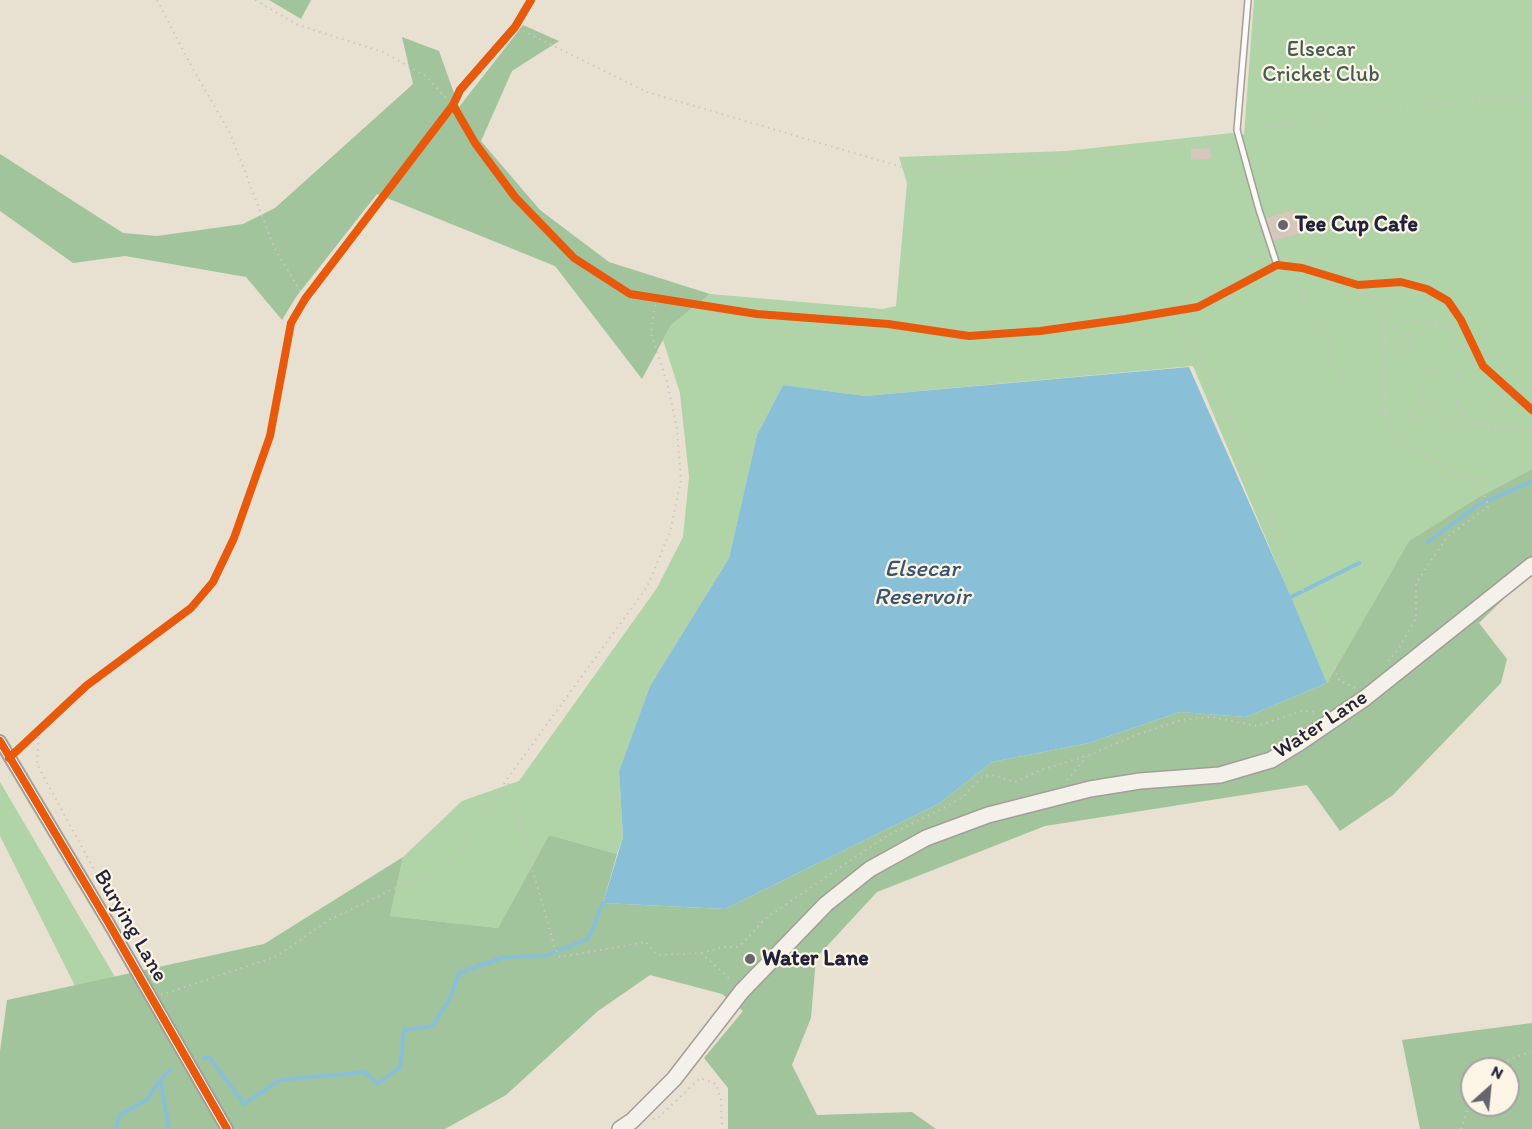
<!DOCTYPE html>
<style>
body{margin:0}
#map{position:relative;width:1532px;height:1129px;overflow:hidden;background:#e8e0d0;font-family:Itim,sans-serif}
canvas{display:block}
.north{position:absolute;left:1460px;top:1057px;width:60px;height:60px;box-sizing:border-box;background:#fcf5e5;border:2px solid #a5a1a1;border-radius:50%;rotate:27deg;font-size:16px;font-weight:700;line-height:24px;text-align:center;color:#22223b}
.north::after{content:'';display:block;margin:auto;width:21px;height:27px;background:#67646f;clip-path:polygon(50% 0,100% 100%,50% 72%,0 100%)}
</style>
<div id="map">
<canvas width="1532" height="1129"></canvas>
<div class="north">N</div>
</div>
<script>
const ctx = document.querySelector('canvas').getContext('2d');
ctx.lineJoin = 'round';
function fill(path, color) { ctx.fillStyle = color; ctx.fill(path, 'evenodd'); }
function strokePath(path, color, width, dash) { ctx.strokeStyle = color; ctx.lineWidth = width; ctx.lineCap = dash ? 'butt' : 'round'; ctx.setLineDash(dash || []); ctx.stroke(path); }
function drawText(font, color, halo, rows, align = 'center') {
  ctx.font = font + ' Itim,sans-serif'; ctx.lineWidth = 4.5; ctx.setLineDash([]); ctx.textBaseline = 'middle'; ctx.strokeStyle = halo; ctx.fillStyle = color; for (const [text, x, y, turn = 0] of rows) {
    ctx.save(); ctx.translate(x, y); ctx.rotate((+turn || 0) * Math.PI / 180); ctx.textAlign = isNaN(turn) ? turn : align; if (halo) ctx.strokeText(text, 0, 0); ctx.fillText(text, 0, 0); ctx.restore();
  }
}
const green = new Path2D(`
 M1254,0H1532V469L1477,498L1409,541L1327,683L1193,366L865,396L783,385L757,435L729,558L650,686L619,771L623,837L617,854L549,835L498,928L390,916L403,857L462,801L519,781L657,588L683,537L689,477L680,393L663,340L671,325L710,294L883,309L896,306L907,183L899,157L1066,151L1232,133L1244,135Z
 M0,782L115,977L75,986L0,836Z`);
const forest = new Path2D(`
 M269,0H311L301,19Z
 M523,25L559,41L512,71L481,141L540,210L609,262L710,294L671,325L642,379L555,266L377,194L296,297L282,320L246,277L125,256L73,263L0,211V154L123,233L157,236L243,224L275,208L413,84L402,37L439,51L459,107Z
 M1532,469V571L1479,623L1507,659L1501,683L1393,795L1340,831L1307,785L1045,826L877,892L816,958L811,1018L792,1065L817,1115L912,1112L936,1129H728V1088L704,1058L743,1011L722,994L650,975L598,1011L506,1095L445,1129H0V1051L7,1000L264,944L403,857L390,916L498,928L549,835L617,854L603,903L725,909L940,803L992,762L1089,743L1180,712L1246,717L1327,683L1409,541L1477,498Z
 M1532,1023V1129H1420L1402,1040ZM1472,1069H1508V1105H1472Z`);
const water = new Path2D(`
 M1189,367L1291,597L1327,683L1246,717L1180,712L1089,743L992,762L940,803L725,909L603,903L623,837L619,771L650,686L729,558L757,435L783,385L865,396Z`);
const stream = new Path2D(`
 M1428,542L1478,505L1532,481
 M1291,597L1359,563
 M203,1058H210L244,1104L280,1080L365,1072L378,1084L400,1067L404,1030L433,1026L451,996L459,973L504,957L544,956L588,939L603,903
 M160,1080L169,1129
 M116,1129L119,1115L147,1100L160,1080L170,1070`);
const building = new Path2D(`
 M1210,148L1211,159L1191,160V149Z
 M1294,210L1301,233L1273,241L1266,218Z`);
const path = new Path2D(`
 M157,0L193,69L230,133L274,247L305,299
 M255,0L298,25L383,52L426,76L447,99
 M523,31L647,92L912,170L1065,160L1232,140
 M1246,129L1382,109L1532,95
 M1293,267L1303,300L1325,332L1336,371L1356,405L1374,416L1385,414C1386,420 1387,425 1391,431C1399,440 1458,476 1470,478C1485,480 1517,466 1532,461
 M1358,285L1429,371
 M656,299L651,333L667,382L677,429L681,480L670,532L647,587L507,779L554,945L560,957L646,942L657,955L701,953L723,947H739L766,918L888,835L944,808L963,797L982,777L991,775L1015,782L1041,770L1089,755L1136,735L1181,720L1211,717L1257,726L1301,711L1318,712
 M1166,312L1202,351L1313,614L1339,680L1355,688
 M1381,314L1384,333L1385,414L1532,431
 M1385,341C1412,290 1456,344 1483,366
 M1384,365L1433,325L1463,326
 M1421 388a21 21 0 1 1 42 0a21 21 0 1 1-42 0Z
 M1458,375L1476,361
 M1457,404L1472,423
 M1410,416L1425,401
 M1477,424C1493,414 1505,405 1503,384
 M1388,661L1399,648L1416,618V583L1447,537L1489,506L1485,497L1470,478
 M39,731L37,764L117,912
 M1067,780L1087,757
 M701,953L732,981
 M161,995L277,956L329,920L420,876L455,856L485,817L507,779
 M1499,1069L1508,1060L1532,1051
 M653,1119H657L700,1078L716,1084L721,1100L722,1129
 M1461,1129L1472,1097`);
const lane = new Path2D(`
 M1248,0L1237,130L1259,210L1277,265
 M453,105L460,90L515,27L531,0`);
const street = new Path2D(`
 M0,741L108,922L227,1129`);
const secondary = new Path2D(`
 M620,1129L632,1121L674,1079L742,991L826,904L870,869L926,838L988,815L1090,789L1140,781L1220,775L1271,760L1299,743L1365,698L1532,565`);
const cycleway = new Path2D(`
 M453,105L475,143L515,197L574,258L630,294L757,314L888,324L969,336L1040,331L1126,319L1198,307L1277,265L1302,268L1358,285L1401,282L1427,289L1448,301L1461,320L1483,366L1532,410
 M0,741L108,922L227,1129
 M9,758L86,686L191,608L213,582L234,538L270,436L291,323L305,299L453,105L460,90L515,27L531,0`);
const markers = [
 [1283,225,6,"#67646f"],
 [750,959,6,"#67646f"]
];
const parkNames = [
 ["Elsecar",1321,50],
 ["Cricket Club",1321,75]
];
const poiNames = [
 ["Tee Cup Cafe",1295,225],
 ["Water Lane",762,959]
];
const streetNames = [
 ["Water Lane",1321,725,-33],
 ["Burying Lane",130,926,60]
];
const waterNames = [
 ["Elsecar",922,570],
 ["Reservoir",922,598]
];
fill(green, '#b0d3a7');
fill(forest, '#a2c49c');
fill(water, '#89c0d8');
strokePath(stream, '#89c0d8', 4);
fill(building, '#d6c6bc');
strokePath(lane, '#a39e98', 8);
strokePath(street, '#a39e98', 14);
strokePath(secondary, '#a39e98', 18);
strokePath(path, '#c9c7c5', 2, [1.5, 4.5]);
strokePath(lane, '#fcfaf8', 5);
strokePath(street, '#fcfaf8', 10);
strokePath(secondary, '#f4f0ea', 15);
strokePath(cycleway, '#e8590c', 8);
for (const [x, y, r, color] of markers) { const dot = new Path2D(); dot.arc(x, y, r, 0, 2 * Math.PI); ctx.fillStyle = color; ctx.fill(dot); strokePath(dot, '#fcf5e5', 2); }
drawText('22px', '#445c55', '#fcf5e5', parkNames);
drawText('bold 22px', '#22223b', '#fcf5e5', poiNames, 'left');
drawText('22px', '#22223b', '#fcf5e5', streetNames);
drawText('italic 24px', '#385473', '#fcf5e5', waterNames);
</script>
